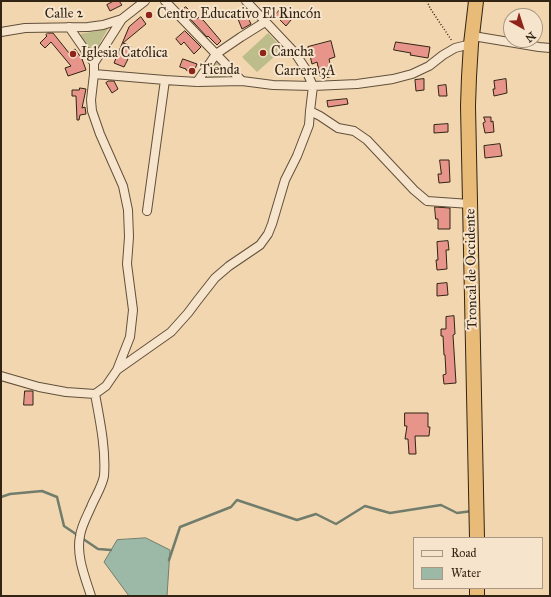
<!DOCTYPE html>
<meta charset="utf-8">
<style>
body{margin:0}
#map{position:relative;width:551px;height:597px;overflow:hidden;background:#f2d6b0;font-family:"IM FELL Great Primer",serif}
canvas{display:block}
.frame{position:absolute;inset:0;border:2px solid #312413;pointer-events:none}
.legend{position:absolute;left:413px;top:537px;width:130px;height:52px;box-sizing:border-box;background:#f7e4cc;border:1px solid #a89782;margin:0;padding:5px 7px;list-style:none;font-size:12px;color:#312413}
.legend li{display:flex;align-items:center;gap:8px;height:20px}
.legend b{width:20px;border:1px solid #a89782}
.north{position:absolute;left:503px;top:8px;width:40px;height:40px;box-sizing:border-box;background:#f7e4cc;border:1px solid #a89782;border-radius:50%;rotate:141deg;font-size:11px;font-weight:700;line-height:16px;text-align:center;color:#312413}
.north::after{content:'';display:block;margin:auto;width:14px;height:18px;background:#8f2418;clip-path:polygon(50% 0,100% 100%,50% 72%,0 100%)}
</style>
<div id="map">
<canvas width="551" height="597"></canvas>
<div class="frame"></div>
<ul class="legend">
<li><b style="height:5px;background:#f7e4cc"></b>Road</li>
<li><b style="height:11px;background:#9cb9a7"></b>Water</li>
</ul>
<div class="north">N</div>
</div>
<script>
const ctx = document.querySelector('canvas').getContext('2d');
ctx.lineJoin = 'round';
function fill(path, color) { ctx.fillStyle = color; ctx.fill(path, 'evenodd'); }
function strokePath(path, color, width, dash) { ctx.strokeStyle = color; ctx.lineWidth = width; ctx.lineCap = dash ? 'butt' : 'round'; ctx.setLineDash(dash || []); ctx.stroke(path); }
function drawText(font, color, halo, rows, align = 'center') {
  ctx.font = font + ' "IM FELL Great Primer",serif'; ctx.lineWidth = 4; ctx.setLineDash([]); ctx.textBaseline = 'middle'; ctx.strokeStyle = halo; ctx.fillStyle = color; for (const [text, x, y, turn = 0] of rows) {
    ctx.save(); ctx.translate(x, y); ctx.rotate((+turn || 0) * Math.PI / 180); ctx.textAlign = isNaN(turn) ? turn : align; if (halo) ctx.strokeText(text, 0, 0); ctx.fillText(text, 0, 0); ctx.restore();
  }
}
const green = new Path2D(`
 M109,27L101,41L94,59L87,48L80,34L97,31Z
 M268,33L283,49L257,72L242,57Z
 M214,60L229,71L226,77H208Z`);
const water = new Path2D(`
 M146,538L170,550L167,596H129L104,562L117,540Z`);
const stream = new Path2D(`
 M1,497L10,494L42,491L57,497L64,526L98,549L111,550
 M169,560L180,527L231,507L237,500L297,520L316,514L336,524L365,506L390,513L441,505L457,513L472,511`);
const building = new Path2D(`
 M114,1H119L122,5L110,11L107,5Z
 M186,7L197,19L199,17L204,21L221,41L217,45L208,36L207,37L182,10Z
 M280,10L291,20L286,26L275,15Z
 M247,16L251,24L242,29L238,19Z
 M141,17L146,24L123,43L131,46L126,58L128,59L124,67L114,63L129,27Z
 M185,31L201,47L194,54L184,42L181,45L176,39Z
 M48,33H53L69,53L75,49L82,59L86,70L68,76L65,68L71,66L51,42L45,48L40,43L47,36L46,35Z
 M331,41L335,57L329,59L333,76L321,79L317,62L312,64L308,47Z
 M396,42L430,47L428,58L410,55L411,53L394,50Z
 M183,59L197,64L193,74L186,70V69L180,67Z
 M424,79V90L416,91L415,80Z
 M506,79L507,93L494,96L493,89H495L494,81Z
 M109,81H114L118,89L112,93L106,83Z
 M446,85L447,96H439L438,86Z
 M80,88L86,89L82,108L85,107L86,114L80,115L79,120H77L76,96H72V90H79Z
 M347,99L348,104L328,107L327,101Z
 M484,117H491V122L493,121L494,132L485,133L483,123L485,122Z
 M448,124V132L434,133V125Z
 M500,144L502,156L485,158L484,146Z
 M440,160H449L450,182L439,183L438,174H441Z
 M435,207L450,208V229H438V219H436Z
 M448,241L449,250H446L447,269L437,270L436,260H438L437,242Z
 M447,283L448,295L437,296V284Z
 M454,316L455,334L453,335L456,383L444,384L443,375L446,374L445,355H444L443,336H441V329H446V317Z
 M25,391H33V405H24Z
 M405,413H428V427H430L429,436H415L416,454H409L408,439H405L407,426H405Z`);
const path = new Path2D(`
 M427,1L430,8L452,41`);
const street = new Path2D(`
 M165,1L242,81
 M246,1L295,53L305,68L313,86L310,111L320,116L338,128L354,131L367,140L414,190L427,201L470,204
 M1,32L25,28L88,27L103,25L122,19L145,1
 M473,36L539,47L550,48
 M94,63L122,19
 M94,74L165,80L197,82L242,81L273,85L313,86L357,84L393,79L412,74L429,66L443,55L455,48L471,44
 M197,82L216,54L241,37L265,22
 M147,211L165,80
 M117,370L171,332L188,313L197,301L215,278L229,266L260,245L268,234L272,224L285,180L297,156L309,125L310,111
 M1,376L39,387L66,392L95,394L106,386L117,370L130,337L133,310L127,264L129,237L128,210L123,186L100,134L92,111L91,100L94,74V63L69,27
 M91,596C85,577 76,556 80,536C81,527 87,516 91,507C95,497 102,487 104,476C106,449 100,421 95,394`);
const highway = new Path2D(`
 M476,1L471,44L469,77L468,106L477,538
 M477,588V596`);
const markers = [
 [149,15,4,"#8f2418"],
 [263,53,4,"#8f2418"],
 [73,54,4,"#8f2418"],
 [192,71,4,"#8f2418"]
];
const streetNames = [
 ["Calle 2",64,14,-1],
 ["Carrera 3A",305,72],
 ["Troncal de Occidente",472,269,-91]
];
const poiNames = [
 ["Centro Educativo El Rincón",157,15],
 ["Cancha",271,53],
 ["Iglesia Católica",81,54],
 ["Tienda",200,71]
];
fill(green, '#bcbd8a');
fill(water, '#9cb9a7');
strokePath(water, '#717d6c', 1);
strokePath(stream, '#717d6c', 2.5);
fill(building, '#e7958a');
strokePath(building, '#312413', 1);
strokePath(street, '#61503a', 10);
strokePath(highway, '#312413', 16);
strokePath(path, '#312413', 1.5, [1, 2]);
strokePath(street, '#f7e4cc', 8);
strokePath(highway, '#e9bb78', 14);
for (const [x, y, r, color] of markers) { const dot = new Path2D(); dot.arc(x, y, r, 0, 2 * Math.PI); ctx.fillStyle = color; ctx.fill(dot); strokePath(dot, '#f7e4cc', 1.5); }
drawText('14px', '#312413', '#f7e4cc', streetNames);
drawText('14px', '#312413', '#f7e4cc', poiNames, 'left');
</script>
